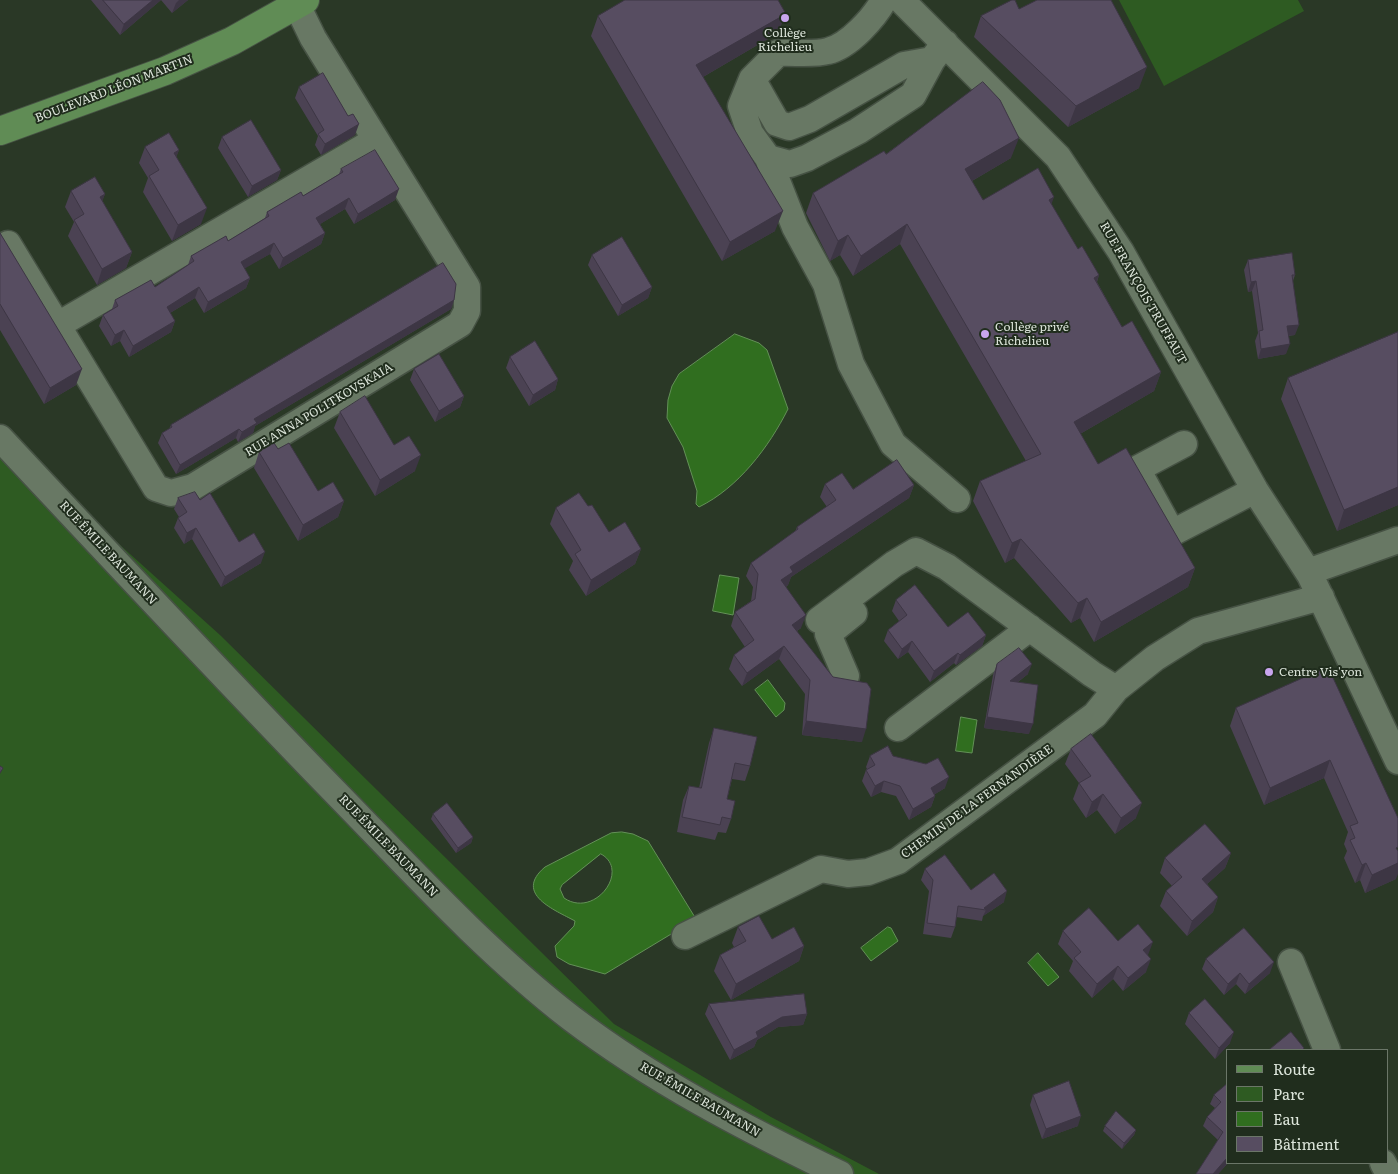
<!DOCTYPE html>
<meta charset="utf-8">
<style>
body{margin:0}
#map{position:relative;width:1398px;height:1174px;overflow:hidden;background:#2a3826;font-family:Literata,serif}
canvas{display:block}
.legend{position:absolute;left:1226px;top:1049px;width:162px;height:115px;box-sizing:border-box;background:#202d1d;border:1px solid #6b7668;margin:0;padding:6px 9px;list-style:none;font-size:15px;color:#dbe4d9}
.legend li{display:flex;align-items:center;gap:10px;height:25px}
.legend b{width:25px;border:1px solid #6b7668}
</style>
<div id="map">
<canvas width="1398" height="1174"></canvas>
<ul class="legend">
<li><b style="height:6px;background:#608c55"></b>Route</li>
<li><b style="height:14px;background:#2e5b22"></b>Parc</li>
<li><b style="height:14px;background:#306e1f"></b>Eau</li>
<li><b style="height:14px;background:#574d61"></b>Bâtiment</li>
</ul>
</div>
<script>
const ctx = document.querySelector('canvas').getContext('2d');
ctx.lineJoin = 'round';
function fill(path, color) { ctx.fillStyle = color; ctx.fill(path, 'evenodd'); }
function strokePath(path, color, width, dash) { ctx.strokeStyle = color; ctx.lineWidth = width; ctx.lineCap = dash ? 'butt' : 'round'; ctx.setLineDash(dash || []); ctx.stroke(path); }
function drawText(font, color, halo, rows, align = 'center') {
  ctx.font = font + ' Literata,serif'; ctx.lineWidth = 4; ctx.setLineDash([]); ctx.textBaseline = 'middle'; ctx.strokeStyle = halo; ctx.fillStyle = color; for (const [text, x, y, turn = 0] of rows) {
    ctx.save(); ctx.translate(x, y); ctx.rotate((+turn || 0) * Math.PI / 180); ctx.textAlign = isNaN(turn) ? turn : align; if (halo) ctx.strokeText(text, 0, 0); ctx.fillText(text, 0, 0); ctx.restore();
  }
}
const green = new Path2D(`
 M1119,0H1298L1304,11L1164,86Z
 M0,437L220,635L614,1024L771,1117L879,1174H0Z`);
const water = new Path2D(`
 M735,334L759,343L767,350L788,409C769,447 738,488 699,507L696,504L697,491L683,447L667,418L668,400L672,386L679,374Z
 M720,575L739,578L733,615L713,611Z
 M768,680L785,703L784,710L776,717L755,690Z
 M961,717L977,720L972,753L956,751Z
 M622,832L633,834L648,841L696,919L605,974L569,964L557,957L555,946L574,926L575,921C555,910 513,894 545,867L611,833ZM601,854C631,870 595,919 564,898L560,889L562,885Z
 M888,927L891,928L898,941L871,961L861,948Z
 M1038,953L1059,977L1048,986L1028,963Z`);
const minor = new Path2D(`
 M884,0C874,18 849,46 828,51C813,55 794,52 778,53L752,79L741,106L750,133L768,158L790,164L807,158L858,131L913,95L932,60L945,43
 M901,0L1058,157L1121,252L1255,490L1310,575L1398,761
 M752,79L777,123L789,127L810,119L904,65L932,60
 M768,158L795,227L826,284L851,364L893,444L957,499
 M8,244L156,488L171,493L193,487L460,324L467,311V287L313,38L297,5
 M58,325L376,140
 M0,438C112,558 224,678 338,795C413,872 486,952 571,1018C654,1081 746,1129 840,1174
 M1184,444L1137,469L1172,533L1255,490
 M1308,572L1398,540
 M819,620L894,564L916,551L947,567L1092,674L1116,689
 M846,676L828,634L854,613
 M898,728L1030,628
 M685,936L821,869L848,874L868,872L898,861L1095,715L1116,689L1155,658L1198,631L1321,597
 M1291,962L1327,1050
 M1383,1163L1389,1174`);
const major = new Path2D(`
 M0,131L165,71L232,41L305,0`);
const wall = new Path2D(`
 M91,0H161L120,35Z
 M161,0H188L172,13Z
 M1019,9L1139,88L1068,127L974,37L981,16Z
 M598,16L778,33L703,77L775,231L722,261L591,36Z
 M299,87L355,135L321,155L315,145L318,136L295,98Z
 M222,137L281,170L277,180L248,197L218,148Z
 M145,147L179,150L176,157L201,224L172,241L143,192L148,178L139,163Z
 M886,154L1011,158L972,181L983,200L1051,204L1078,249L1099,275L1097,282L1122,327L1161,372L1154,391L1080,434L1098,464L1195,568L1188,587L1094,642L1080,618L1071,623L1014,558L1005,563L973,501L980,481L1026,461L900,244L853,276L840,255L830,261L806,213L813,193Z
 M341,169L395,200L354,224L345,209L320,224L325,233L321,244L279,269L270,254L244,268L250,278L246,288L204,313L195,298L170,313L175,321L171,332L129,357L120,341L111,346L99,326L103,315L112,309L115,300L155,287L188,265L191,256L228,241L265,218L267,212L303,196L339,174Z
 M71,191L105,194L102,201L132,252L126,268L97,285L68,236L74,222L65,207Z
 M0,233L76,385L44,404L0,330Z
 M592,255L652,287L648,298L618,316L588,265Z
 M1248,260L1295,275L1293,281L1295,335L1288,336L1286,354L1258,359L1255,341L1258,333L1252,291L1248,292L1244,270Z
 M454,300L451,309L255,426L253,433L238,442L236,438L176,474L158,443L162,433L169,429L171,425Z
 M510,357L558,379L555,390L529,406L506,368Z
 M414,369L464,396L460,407L435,422L410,380Z
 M1288,378L1398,505L1337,531L1281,399Z
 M340,412L394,445L415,471L375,496L334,428Z
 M278,449L318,491L344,501L338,517L298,541L254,468L259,452Z
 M825,484L853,489L914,485L909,498L791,577L788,585L786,587L801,628L797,631L862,742L802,735L805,694L779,659L742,686L729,669L734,655L745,647L731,626L735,612L751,601L753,587L746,576L751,563L795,532L797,527L827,507L820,497Z
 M178,498L200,500L239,542L261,563L221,587L192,539L184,544L174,528L178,518L179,517L174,509Z
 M588,506L609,532L641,549L635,564L586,596L569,570L573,561L550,524L556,508Z
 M896,600L948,627L986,635L982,646L956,665L954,663L930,682L908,652L898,659L884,641L888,630L899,621L892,611Z
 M997,664L1028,674L1018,682L1029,734L984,728L993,675Z
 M1328,667L1396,879L1365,893L1360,880L1355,883L1344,858L1347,851L1344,844L1348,832L1324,778L1264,805L1230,726L1236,708Z
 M714,728L750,766L745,781L732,779L727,799L731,819L726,833L718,832L715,840L677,832L683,800L689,786L699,788L709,743Z
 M1071,749L1136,818L1115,834L1097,810L1086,818L1073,799L1079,783L1065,764Z
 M870,756H893L945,788L935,794V796L931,807L909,820L896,796L881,792L871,797L862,781L866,770L867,769L866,767Z
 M433,814L473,837L471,843L456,853L431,819Z
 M1231,853L1225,868L1207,884L1218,897L1213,912L1187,936L1160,906L1166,891L1172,886L1160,873L1165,858Z
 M925,869L971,890L1004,902L983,916L982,921L956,917L955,927L951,938L923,934L929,891L921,880Z
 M738,927L772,939L804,946L799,961L731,1000L714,971L720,955L734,947L732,943Z
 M1063,931L1118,941L1148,955L1146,972L1123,991L1113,979L1092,998L1069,971L1073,961L1058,944Z
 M1206,959L1270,973L1245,994L1236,984L1224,995L1202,969Z
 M709,1004L807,1014L803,1025L778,1027L757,1040L754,1047L730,1060L705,1014Z
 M1189,1013L1230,1043L1215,1059L1185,1024Z
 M1227,1084V1163H1228L1218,1174H1196L1218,1140L1203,1126L1207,1117L1215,1108L1210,1104L1214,1095Z
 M1033,1095L1078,1126L1042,1139L1030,1105Z
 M1105,1126L1136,1130L1134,1135L1122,1149L1103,1131Z`);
const shadedWall = new Path2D(`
 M153,0H161L120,35L124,24Z
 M179,0H188L172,13L176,3Z
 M786,14L778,33L689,85L696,65Z
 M1147,67L1139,88L1068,127L1076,106Z
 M359,124L355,135L321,155L325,144Z
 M1019,138L1011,158L958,189L965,169Z
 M179,150L173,166L174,153Z
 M281,170L277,180L248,197L252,186Z
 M399,189L395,200L354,224L358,214Z
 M105,194L99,210L100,197Z
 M1054,197L1047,217L1049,200Z
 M349,198L345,209L312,229L316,218Z
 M207,208L201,224L172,241L178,225Z
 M783,211L775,231L722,261L730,242Z
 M907,224L900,244L853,276L861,256Z
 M325,233L321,244L279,269L283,258Z
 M848,235L840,255L830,261L838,241Z
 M274,243L270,254L237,273L241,262Z
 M132,252L126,268L97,285L102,269Z
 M1099,275L1092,295L1094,278Z
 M250,278L246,288L204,313L208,302Z
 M1256,281L1252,291L1248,292L1251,282Z
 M199,287L195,298L163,317L167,307Z
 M652,287L648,298L618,316L622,305Z
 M454,300L451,309L255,426L253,433L238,442L242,432L254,419Z
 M175,321L171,332L129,357L133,346Z
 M1299,325L1295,335L1283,336L1287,326Z
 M124,330L120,341L111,346L115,335Z
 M1290,344L1286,354L1258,359L1261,349Z
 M82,369L76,385L44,404L50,388Z
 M1161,372L1154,391L1066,442L1074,422Z
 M558,379L555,390L529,406L533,395Z
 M464,396L460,407L435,422L439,411Z
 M239,429L236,438L176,474L180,465Z
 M421,455L415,471L375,496L380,480Z
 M914,485L909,498L791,577L788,585L776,593L781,580L790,567Z
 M1398,487V505L1337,531L1344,510Z
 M344,501L338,517L298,541L303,525Z
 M196,528L192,539L184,544L187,533Z
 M1021,539L1014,558L1005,563L1012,543Z
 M641,549L635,564L586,596L591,580Z
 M265,552L261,563L221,587L225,577Z
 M1195,568L1188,587L1094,642L1101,622Z
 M1087,598L1080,618L1071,623L1078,603Z
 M806,615L801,628L787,638L792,625Z
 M986,635L982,646L956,665L960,655Z
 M912,641L908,652L898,659L902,649Z
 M784,646L779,659L742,686L747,673Z
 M958,653L954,663L930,682L934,671Z
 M1032,664L1028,674L1006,691L1010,681Z
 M987,717L1033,724L1029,734L984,728Z
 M806,721L866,729L862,742L802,735Z
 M1330,760L1324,778L1264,805L1270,788Z
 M949,777L945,788L927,799L931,788Z
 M884,781L881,792L871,797L875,786Z
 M1103,794L1097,810L1086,818L1092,802Z
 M935,796L931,807L909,820L913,809Z
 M1142,803L1136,818L1115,834L1121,818Z
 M473,837L471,843L456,853L458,848Z
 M1231,853L1225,868L1197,893L1202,879Z
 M1366,863L1360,880L1355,883L1362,865Z
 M1398,863V874L1396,879L1365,893L1372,875Z
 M1007,891L1004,902L983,916L986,910L984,908Z
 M1218,897L1213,912L1187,936L1192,921Z
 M1153,942L1148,955L1138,963L1143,950Z
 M804,946L799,961L731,1000L736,984Z
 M1151,959L1146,972L1123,991L1128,978Z
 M1274,962L1270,973L1245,994L1249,984Z
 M1118,966L1113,979L1092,998L1097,984Z
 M1240,973L1236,984L1224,995L1228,984Z
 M807,1014L803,1025L778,1027L757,1040L754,1047L730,1060L734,1050L756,1032L782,1017Z
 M1234,1032L1230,1043L1215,1059L1219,1048Z
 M1081,1116L1078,1126L1042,1139L1046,1129Z
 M1136,1130L1134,1135L1122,1149L1124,1143Z
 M1227,1158V1163H1228L1218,1174H1213Z`);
const building = new Path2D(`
 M103,0H153L124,24Z
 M625,0H778L786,14L696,65L783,211L730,242L598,16Z
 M1012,0H1015L1019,9L1037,0H1111L1147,67L1076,106L981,16Z
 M323,73L348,116L353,114L359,124L325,144L318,134L324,130L299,87Z
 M983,82L1000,100L1019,138L965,169L983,200L1038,168L1054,197L1049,200L1078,249L1082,246L1099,275L1094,278L1122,327L1132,321L1161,372L1074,422L1098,464L1126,448L1195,568L1101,622L1087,598L1078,603L1021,539L1012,543L980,481L1041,454L907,224L861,256L848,235L838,241L813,193L884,151L886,154Z
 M251,120L281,170L252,186L222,137Z
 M169,133L179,150L174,153L207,208L178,225L149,176L159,170L145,147Z
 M375,150L399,189L358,214L349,198L316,218L325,233L283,258L274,243L241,262L250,278L208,302L199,287L167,307L175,321L133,346L124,330L115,335L103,315L118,306L115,300L151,280L155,287L194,261L191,256L226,236L228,241L269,216L267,212L301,192L303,196L343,172L341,169Z
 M95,177L105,194L100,197L132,252L102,269L74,220L84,214L71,191Z
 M0,233L82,369L50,388L0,304Z
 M622,237L652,287L622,305L592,255Z
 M1292,253L1295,275H1292L1299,325L1287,326L1290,344L1261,349L1259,331L1263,330L1256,281L1251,282L1248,260Z
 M443,263L456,284L454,300L254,419L257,423L242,432L239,429L180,465L162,433L172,427L171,425Z
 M1398,332V487L1344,510L1288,378Z
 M535,341L558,379L533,395L510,357Z
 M439,354L464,396L439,411L414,369Z
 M365,396L394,445L409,436L421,455L380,480L340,412Z
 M274,443L278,449L289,443L318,491L333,482L344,501L303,525L259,452Z
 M897,460L914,485L790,567L793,572L781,580L806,615L792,625L833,677L867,683L871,689L866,729L806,721L810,680L784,646L747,673L734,655L754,640L735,612L755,599L758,574L751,563L798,529L797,527L836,500L825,484L842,473L853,489Z
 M195,492L200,500L210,493L239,542L254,533L265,552L225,577L196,528L187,533L178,518L187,512L178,498Z
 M579,493L588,506L592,505L609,532L625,522L641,549L591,580L575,554L581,550L556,508Z
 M915,585L948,627L968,612L986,635L960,655L958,653L934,671L912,641L902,649L888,630L907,615L896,600Z
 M1019,648L1032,664L1010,681L1038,685L1033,724L987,717L997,664Z
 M1328,667L1398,818V847L1396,848L1398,851V863L1372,875L1366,863L1362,865L1350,840L1355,838L1350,826L1358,823L1330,760L1270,788L1236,708Z
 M714,728L757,737L750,766L735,763L727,799L735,801L731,819L722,817L720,825L682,817L689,786L701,788Z
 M1091,734L1142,803L1121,818L1103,794L1092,802L1079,783L1091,776L1071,749Z
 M888,746L893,756L926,764L938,758L949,777L931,788L935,796L913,809L900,786L884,781L875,786L866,770L875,765L870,756Z
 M0,766L3,768L0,773Z
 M447,803L473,837L458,848L433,814Z
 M1205,824L1231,853L1202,879L1218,897L1192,921L1166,891L1182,877L1165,858Z
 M945,855L971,890L994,873L1007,891L984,908L986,910L958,906L955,927L927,923L933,880L925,869Z
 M1089,908L1118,941L1138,924L1153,942L1143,950L1151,959L1128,978L1118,966L1097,984L1074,958L1081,952L1063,931Z
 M759,916L772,939L794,927L804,946L736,984L720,955L746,941L738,927Z
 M1244,928L1274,962L1249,984L1240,973L1228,984L1206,959Z
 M804,994L807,1014L782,1017L756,1032L758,1037L734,1050L709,1004Z
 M1205,999L1234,1032L1219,1048L1189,1013Z
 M1291,1032L1304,1048L1302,1050H1269Z
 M1069,1081L1081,1116L1046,1129L1033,1095Z
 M1227,1084V1158L1213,1174H1196L1223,1132L1207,1117L1221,1102L1214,1095Z
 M1116,1111L1136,1130L1124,1143L1105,1126Z`);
const markers = [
 [785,18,5,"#c9a5ee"],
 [985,334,5,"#c9a5ee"],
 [1269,672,5,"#c9a5ee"]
];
const poiNames = [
 ["Collège",785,33,"center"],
 ["Richelieu",785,47,"center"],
 ["Collège privé",995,327],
 ["Richelieu",995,341],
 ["Centre Vis'yon",1279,672]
];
const streetNames = [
 ["BOULEVARD LÉON MARTIN",114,89,-21],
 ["RUE FRANÇOIS TRUFFAUT",1143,293,60],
 ["RUE ANNA POLITKOVSKAIA",319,410,-31],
 ["RUE ÉMILE BAUMANN",108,553,47],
 ["CHEMIN DE LA FERNANDIÈRE",977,802,-36],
 ["RUE ÉMILE BAUMANN",388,846,46],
 ["RUE ÉMILE BAUMANN",700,1100,30]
];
fill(green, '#2e5b22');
fill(water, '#306e1f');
strokePath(water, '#639157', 1);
strokePath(minor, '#465244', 29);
strokePath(major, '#465244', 30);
strokePath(minor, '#687864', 26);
strokePath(major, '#608c55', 28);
fill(wall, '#4b4253');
fill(shadedWall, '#3d3644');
fill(building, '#574d61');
strokePath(building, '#3d3644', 1);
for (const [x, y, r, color] of markers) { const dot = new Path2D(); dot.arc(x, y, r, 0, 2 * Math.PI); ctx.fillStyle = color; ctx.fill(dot); strokePath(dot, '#202d1d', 2); }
drawText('12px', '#dbe4d9', '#202d1d', poiNames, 'left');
drawText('12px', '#dbe4d9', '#202d1d', streetNames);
</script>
